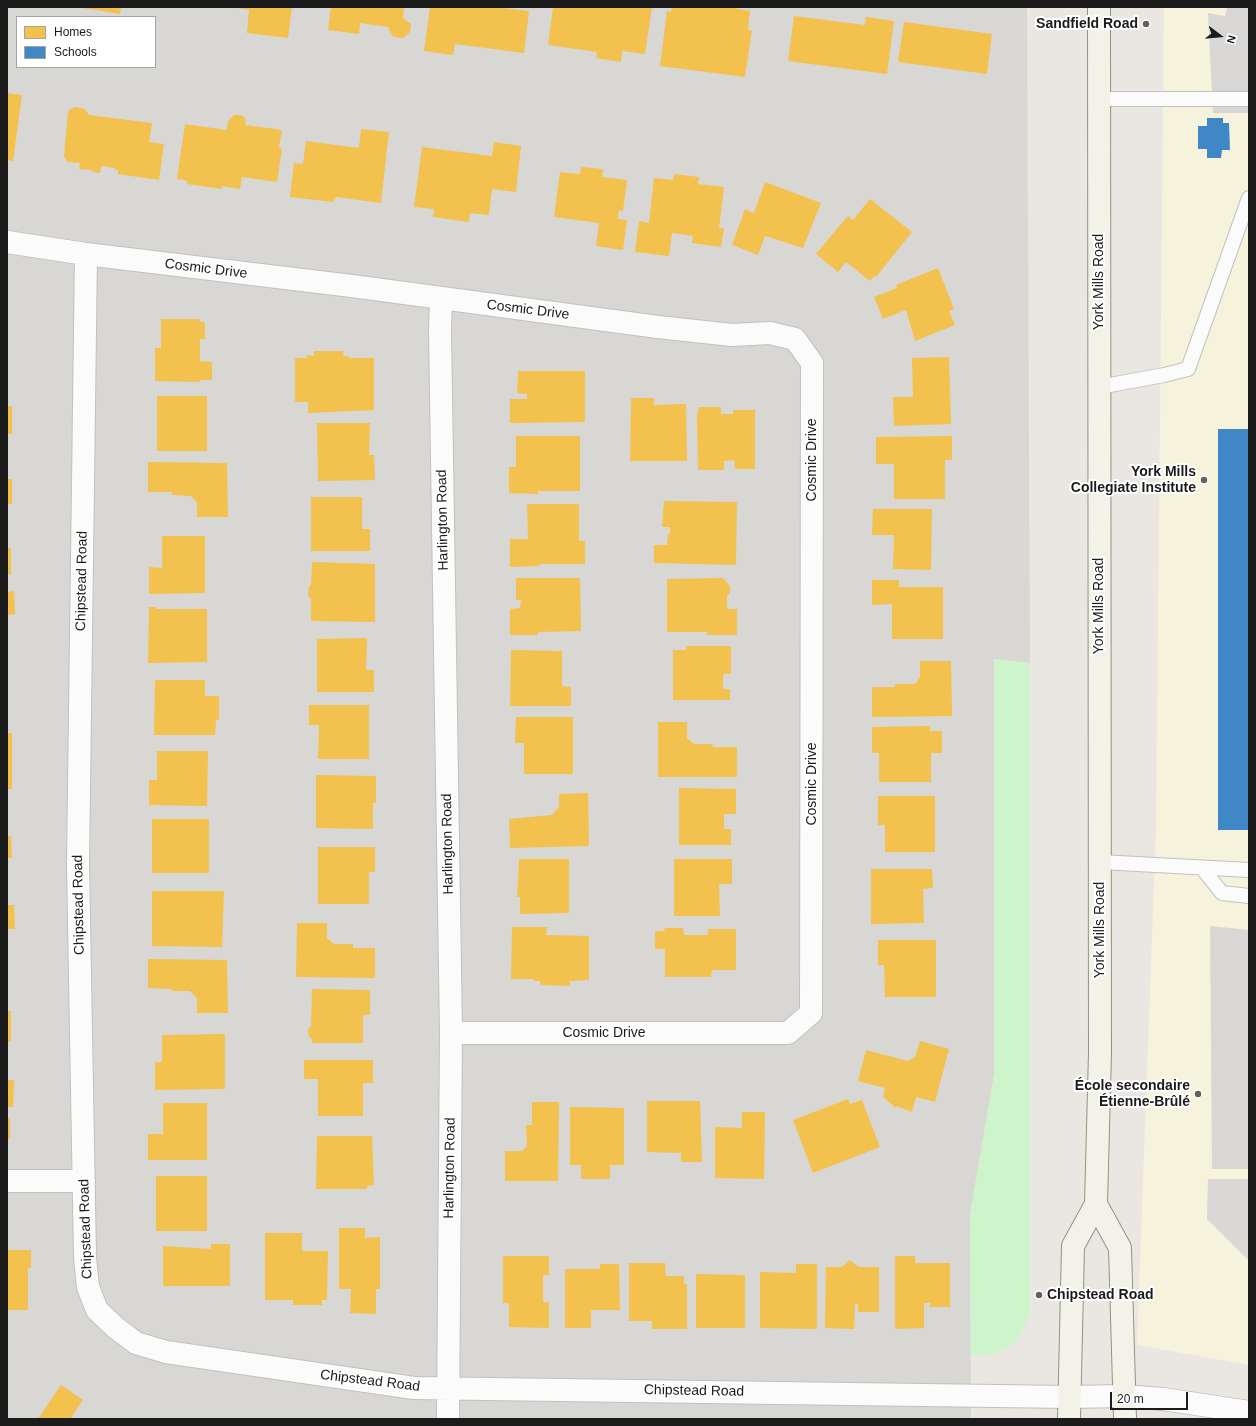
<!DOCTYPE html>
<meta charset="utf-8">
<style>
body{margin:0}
#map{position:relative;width:1256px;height:1426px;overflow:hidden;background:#eae7e2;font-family:Helvetica,sans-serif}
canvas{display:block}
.frame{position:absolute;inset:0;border:8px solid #1b1b1b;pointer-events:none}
.legend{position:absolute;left:16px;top:16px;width:140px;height:52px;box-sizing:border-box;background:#fff;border:1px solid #a4a4a4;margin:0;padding:5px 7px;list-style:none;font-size:12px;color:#1b1b1b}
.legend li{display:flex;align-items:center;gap:8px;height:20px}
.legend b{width:20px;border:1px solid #a4a4a4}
.north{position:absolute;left:1200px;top:16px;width:40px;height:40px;-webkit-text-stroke:3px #fff;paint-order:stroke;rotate:106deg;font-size:11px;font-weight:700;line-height:16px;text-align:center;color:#1b1b1b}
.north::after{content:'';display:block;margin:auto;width:14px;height:18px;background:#1b1b1b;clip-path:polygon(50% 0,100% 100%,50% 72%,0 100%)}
.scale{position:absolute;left:1110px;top:1392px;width:78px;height:18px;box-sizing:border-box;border:2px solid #1b1b1b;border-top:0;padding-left:5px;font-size:12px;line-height:14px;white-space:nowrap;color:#1b1b1b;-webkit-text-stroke:3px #fff;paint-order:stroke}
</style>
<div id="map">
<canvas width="1256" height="1426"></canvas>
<div class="frame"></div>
<ul class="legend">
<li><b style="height:11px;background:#f2c14e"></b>Homes</li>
<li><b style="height:11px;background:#3f88c5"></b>Schools</li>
</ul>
<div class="north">N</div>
<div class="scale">20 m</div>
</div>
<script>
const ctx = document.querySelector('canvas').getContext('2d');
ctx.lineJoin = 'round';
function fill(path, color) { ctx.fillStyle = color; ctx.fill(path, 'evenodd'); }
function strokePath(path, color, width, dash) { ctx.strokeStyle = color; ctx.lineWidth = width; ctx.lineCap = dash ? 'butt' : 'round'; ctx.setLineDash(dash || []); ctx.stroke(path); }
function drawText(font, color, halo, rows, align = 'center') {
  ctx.font = font + ' Helvetica,sans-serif'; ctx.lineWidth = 4; ctx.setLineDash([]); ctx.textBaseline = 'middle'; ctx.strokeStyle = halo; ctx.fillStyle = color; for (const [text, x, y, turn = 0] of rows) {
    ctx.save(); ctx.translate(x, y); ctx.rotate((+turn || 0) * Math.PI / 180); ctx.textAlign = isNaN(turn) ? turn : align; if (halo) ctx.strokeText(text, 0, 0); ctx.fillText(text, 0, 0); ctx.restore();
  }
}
const residential = new Path2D(`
 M7,7H1027L1030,663L994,659V1075L970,1215L971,1419H7ZM17,17H155V67H17Z`);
const education = new Path2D(`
 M1164,7H1249V1365L1137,1345L1156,828Z`);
const park = new Path2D(`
 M994,659L1030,663V1309C1021,1346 1008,1354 971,1356L970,1215L994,1075Z`);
const parking = new Path2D(`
 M1227,7H1249V113H1213L1208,13L1225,16Z
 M1210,926L1249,930V1169H1212Z
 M1208,1179H1249V1261L1207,1219Z`);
const homes = new Path2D(`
 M77,7H121L120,14Z
 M230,7H292L288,38L247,33L249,10Z
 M331,7H404L403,18L411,24L410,32L403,38L393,37L388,27L360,23L359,34L328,30Z
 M430,7H494L529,11L524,53L455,44L453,55L424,51Z
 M553,7H652L645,54L622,51L621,62L596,58L597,52L548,45Z
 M672,7H726L750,11L748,30H752L745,77L660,66L667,11L671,12Z
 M794,16L865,25L866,17L894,21L887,74L788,61Z
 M904,22L992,34L987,74L898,62Z
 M7,93L22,95L13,161L7,160Z
 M75,107L85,109L89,115L152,123L149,142L164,144L159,180L118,174V170H115V168L101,166L100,173L92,172L93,170L79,169L80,163L68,162L64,157L68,111Z
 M234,115H241L245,118L246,125L282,130L279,148L282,149L277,182L242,177L240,189L222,186V189L187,184L188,181L177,179L185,124L227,130L228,121Z
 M361,129L389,132L381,203L336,197L333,202L290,197L294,163L303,164L306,141L359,148Z
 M494,142L521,146L516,192L492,189L489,215L470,213L469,222L433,217L434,209L414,207L422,147L492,156Z
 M581,167L603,169L602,177L627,180L623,211L619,210L618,219L627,220L623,250L596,246L599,223L554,217L560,172L580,174Z
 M674,174L699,177L698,184L724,187L719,228H724L721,247L692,243L693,236L672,233L669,256L635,252L639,221L649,223L654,178L673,180Z
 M765,182L821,203L803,248L765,236L758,255L732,245L745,209L754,213Z
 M870,199L912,232L876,277L874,276L870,281L846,262L838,272L816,254L848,216L853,220Z
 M938,268L954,309L949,311L955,325L915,341L906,310L883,319L874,297L897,288L896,285Z
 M161,319H200V322H205V339H200V361L212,362V380H200V382L155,381V348H161Z
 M314,351H344L343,356H349V358H374V410L308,413V402H295V358H307V355L314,356Z
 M949,357L951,424L894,426L893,397H913L912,358Z
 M518,371H585V422L510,423V399H527V394L517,393Z
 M157,396H207V451H157Z
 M631,398H654V405L686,404L687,461H630Z
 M7,406H12V434H7Z
 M699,407H721V414H733V410H755V469H735L734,460L724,461V470H698L697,414Z
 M317,423H370L369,455H374L375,480L318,481Z
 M516,436H580V491H538V494L509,493V467H516Z
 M952,436V460H945V499H894V464H876V437Z
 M148,462L227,463L228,517H197V502L191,496L172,495V492H148Z
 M7,479H12V504H7Z
 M311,497H362V529H370V551H311Z
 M664,501L737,502L736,565L654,563V545H667L668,534H670V527H662Z
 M527,504H579V541H585V564H539L540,566L510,567V539H528Z
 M873,509H932L931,570L893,569L894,535H872Z
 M162,536H205V593L149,594V567L162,568Z
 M7,548H11V574H7Z
 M312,562L375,564V622L311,621V599L308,596L309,586L311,585Z
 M516,578H580L581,631L538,632V635H510V609L520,608L521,600H516Z
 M723,578L730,586V593L727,596V609H737V635H707V632H667V579Z
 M872,580H899V587H943V639H892V604L872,605Z
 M14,591L15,614L7,615V592Z
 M149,607H156V609H207V662L148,663Z
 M367,638L366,670H374V692H317V639Z
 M686,646H731V674H723V689H730V700H673V650H686Z
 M511,650L562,651V686L571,687V706H510Z
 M920,661H951L952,716L872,717V687H895V684H915L920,677Z
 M155,680H205V696H219V720H216L215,735H154Z
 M309,705H369V759H318L319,725H309Z
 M516,717H573V774H524V743H515Z
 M658,722H687V738L694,744H712L713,747H737V777H658Z
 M930,726V731H942V753H931V782H879V753H872V727Z
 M7,733H12V789H7Z
 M157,751H208L207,806L149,805V780H157Z
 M316,775L376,776V803H373V829L316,828Z
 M679,788L736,789V814H724V829H731V845H679Z
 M588,793L589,846L510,848L509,819L552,815L559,807V794Z
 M878,796H935V852H885V825H878Z
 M152,819H209V873H152Z
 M7,836H11L12,858H7Z
 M318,847H375V872H369V904H318Z
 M519,859H569V913L520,914V897H517Z
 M674,859H732V884H719L720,916H674Z
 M871,869H932L933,888L923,889L924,923L871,924Z
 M152,891H224L222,947L152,946Z
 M7,905H14L15,929H7Z
 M297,923H327V938L334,944H353V948H375V978L296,977Z
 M512,927H547L546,935L589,936V980L570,981V986L541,985L540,981H534V979H511Z
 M664,928H683L684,935H708V929H736V970H712L711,977H665V949H655V931H665Z
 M878,940H936V997H885L884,965H878Z
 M148,959L227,960L228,1013H197V998L190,991H172V989L148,988Z
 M312,989L370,990V1015H363V1043H312V1039L309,1037L308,1029L311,1026Z
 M7,1011H11V1042H7Z
 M225,1034V1089L155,1090V1062H162V1035Z
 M920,1041L949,1049L935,1102L916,1097L912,1112L896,1106V1108L883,1097L885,1088L858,1081L866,1050L908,1061L915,1057Z
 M304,1060H373V1083H363V1116H318V1079H304Z
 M7,1080H14L13,1107H7Z
 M848,1099L850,1104L862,1100L880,1147L813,1173L793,1120Z
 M647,1101H700L702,1162H681V1153L647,1152Z
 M532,1102H559L558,1181H505V1151H522L527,1146L526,1125H532Z
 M163,1103H207V1160H148V1134H163Z
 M570,1107L624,1108V1165H610V1179H581V1165H570Z
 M742,1112H765L764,1179L715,1178V1127L742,1128Z
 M7,1118H10V1139H7Z
 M317,1136H372L374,1185L367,1186V1189H316Z
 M156,1176H207V1231H156Z
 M339,1228H365V1238L380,1237V1289H376V1314L350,1313L351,1289H339Z
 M265,1233H302V1251H328L327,1300H322V1305H293V1300H265Z
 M211,1244H230V1286H163V1246L211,1249Z
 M7,1250H31V1268H28V1310H7Z
 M503,1256H549V1275H543V1302H549V1328L509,1327V1303H503Z
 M895,1256H915V1263H950V1307H930V1303H924V1328L895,1329Z
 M850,1260L858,1267H879V1312H858V1304H855L854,1329L825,1328L826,1267H842Z
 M629,1263H665L666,1276H684V1284H687V1329H652V1321H629Z
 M600,1264H619L620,1310H591V1328H565V1269H600Z
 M796,1264H817V1329L760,1328V1272L796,1273Z
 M696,1274L745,1275V1328H696Z
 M61,1385L83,1400L70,1419H38Z`);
const schools = new Path2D(`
 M1207,118H1223V123H1229L1230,150H1222L1221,158H1207V149H1198V126H1207Z
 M1218,429H1249V830H1218Z`);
const lane = new Path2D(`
 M1098,99H1249
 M1099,387L1164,375L1188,369L1249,198
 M1100,862L1249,870
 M1202,868L1222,893L1249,896`);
const street = new Path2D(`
 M7,242L86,254L352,286L658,327L732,335L770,333L795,339L812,363L811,1013L788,1033H451
 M86,254L78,864L85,1258L88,1287L97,1310L116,1328L136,1343L166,1352L414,1388L1069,1397L1125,1396L1163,1399L1249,1412
 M441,299L440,331L451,1033L448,1419
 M7,1181H84`);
const secondary = new Path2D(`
 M1096,1204L1120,1248L1125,1419
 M1069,1419L1073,1246L1096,1204L1100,1053L1099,7`);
const markers = [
 [1146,24,4,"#636261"],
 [1204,480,4,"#636261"],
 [1198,1094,4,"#636261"],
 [1039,1295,4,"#636261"]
];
const poiNames = [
 ["Sandfield Road",1138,24],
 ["York Mills",1196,472],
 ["Collegiate Institute",1196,488],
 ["École secondaire",1190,1086],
 ["Étienne-Brûlé",1190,1102],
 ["Chipstead Road",1047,1295,"left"]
];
const streetNames = [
 ["Cosmic Drive",206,269,7],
 ["York Mills Road",1099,282,-90],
 ["Cosmic Drive",528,310,7],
 ["Cosmic Drive",812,460,-90],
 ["Harlington Road",443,520,-91],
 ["Chipstead Road",82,581,-89],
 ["York Mills Road",1099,606,-90],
 ["Cosmic Drive",812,784,-90],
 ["Harlington Road",448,844,-91],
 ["Chipstead Road",79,905,-91],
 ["York Mills Road",1100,930,-90],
 ["Cosmic Drive",604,1033],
 ["Harlington Road",450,1168,-89],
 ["Chipstead Road",86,1229,-92],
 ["Chipstead Road",370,1381,7],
 ["Chipstead Road",694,1391,1]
];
fill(residential, '#d9d7d4');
fill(education, '#f6f3dc');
fill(park, '#cdf4ca');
fill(parking, '#d8d7d5');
fill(homes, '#f2c14e');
fill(schools, '#3f88c5');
strokePath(lane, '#c2c1bf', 16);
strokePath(street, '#c2c1bf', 24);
strokePath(secondary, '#94937b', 24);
strokePath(lane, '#fcfbfb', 14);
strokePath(street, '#fcfbfb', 22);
strokePath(secondary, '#f2f2e8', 22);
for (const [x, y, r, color] of markers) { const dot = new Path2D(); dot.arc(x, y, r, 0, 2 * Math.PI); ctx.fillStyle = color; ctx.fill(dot); strokePath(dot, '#fff', 1.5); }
drawText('bold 14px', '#1b1b1b', '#fff', poiNames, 'right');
drawText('14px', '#1b1b1b', '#fff', streetNames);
</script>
